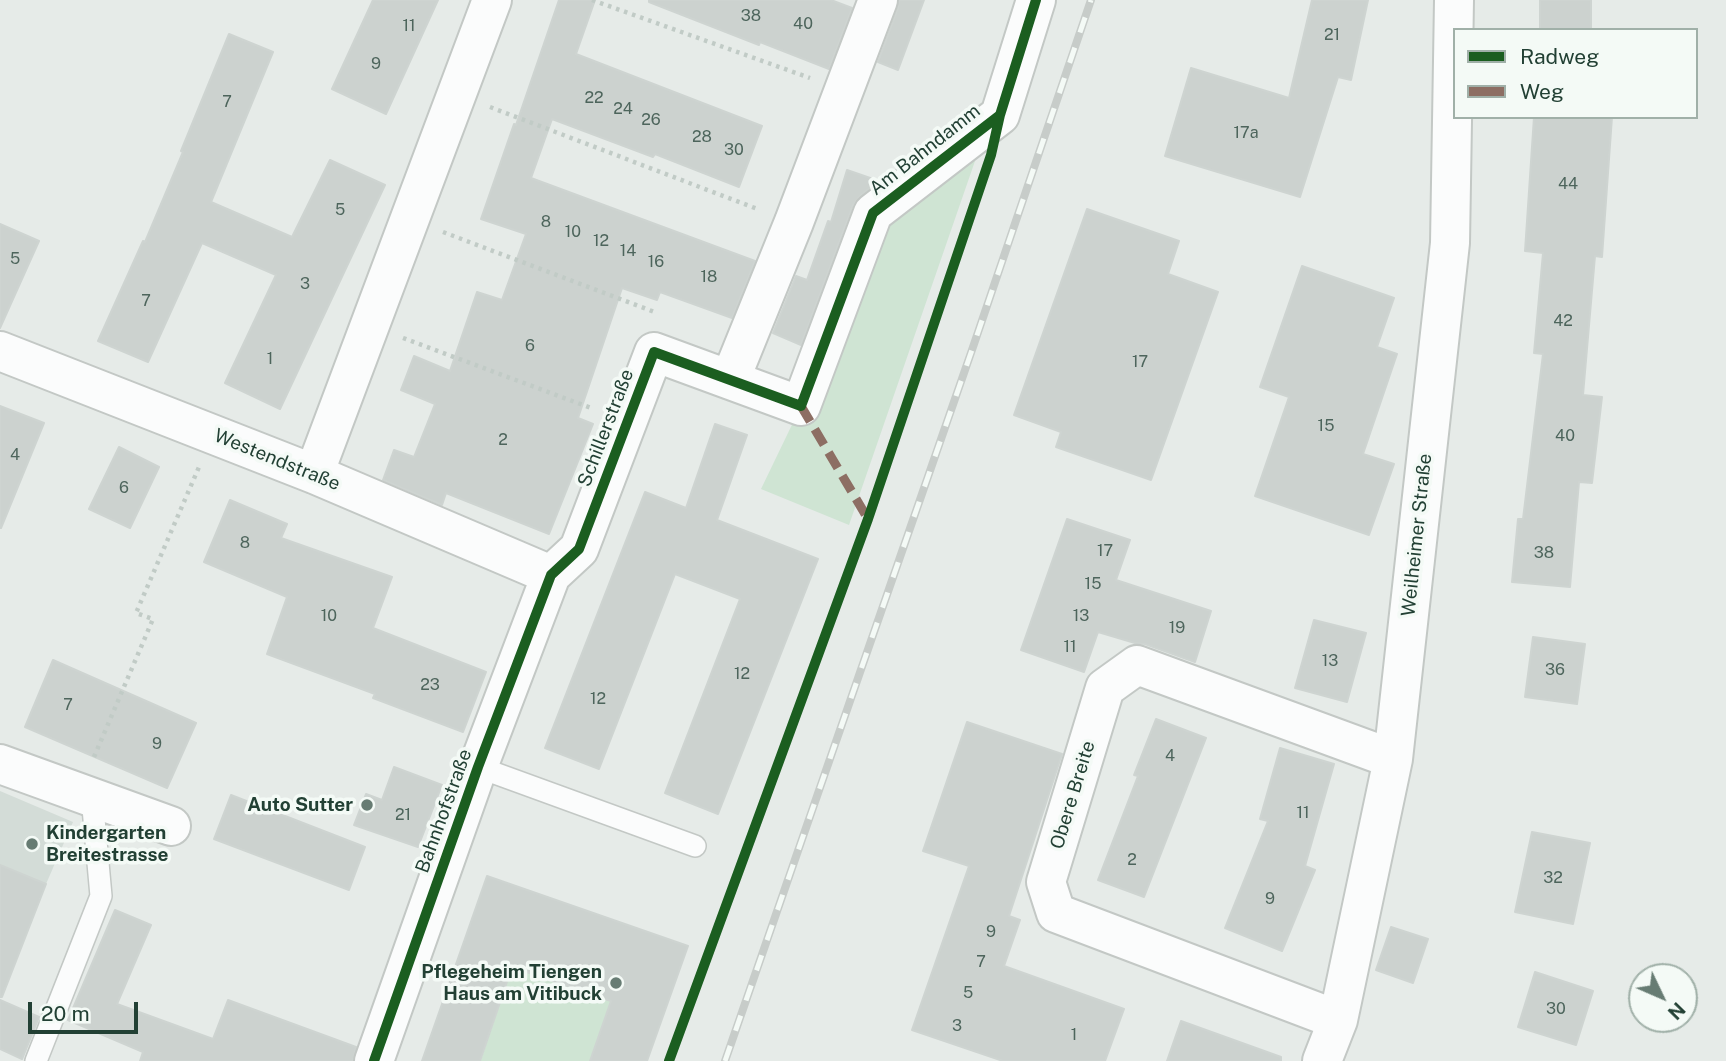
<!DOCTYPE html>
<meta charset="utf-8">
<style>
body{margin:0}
#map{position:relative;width:1726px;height:1061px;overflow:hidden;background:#e6ebe8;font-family:"Public Sans",sans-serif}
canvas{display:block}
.legend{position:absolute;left:1453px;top:28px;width:245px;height:91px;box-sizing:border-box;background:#f4faf6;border:2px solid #a0b0a8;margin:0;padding:9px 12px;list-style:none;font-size:21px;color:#224034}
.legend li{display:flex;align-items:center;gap:14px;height:35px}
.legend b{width:35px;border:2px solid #a0b0a8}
.north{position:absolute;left:1628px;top:963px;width:70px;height:70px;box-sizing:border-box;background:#f4faf6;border:2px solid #a0b0a8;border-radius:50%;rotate:134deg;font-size:19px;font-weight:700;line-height:28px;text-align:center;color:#224034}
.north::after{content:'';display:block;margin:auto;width:24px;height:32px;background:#677c73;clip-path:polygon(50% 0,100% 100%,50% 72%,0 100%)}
.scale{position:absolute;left:28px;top:1002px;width:110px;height:32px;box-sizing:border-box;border:4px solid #224034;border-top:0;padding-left:9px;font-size:21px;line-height:24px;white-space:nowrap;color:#224034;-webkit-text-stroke:5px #f4faf6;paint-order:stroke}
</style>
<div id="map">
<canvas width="1726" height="1061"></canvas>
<ul class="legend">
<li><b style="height:9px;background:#1b5e20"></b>Radweg</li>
<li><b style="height:9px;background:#8d6e63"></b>Weg</li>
</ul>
<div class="north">N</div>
<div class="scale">20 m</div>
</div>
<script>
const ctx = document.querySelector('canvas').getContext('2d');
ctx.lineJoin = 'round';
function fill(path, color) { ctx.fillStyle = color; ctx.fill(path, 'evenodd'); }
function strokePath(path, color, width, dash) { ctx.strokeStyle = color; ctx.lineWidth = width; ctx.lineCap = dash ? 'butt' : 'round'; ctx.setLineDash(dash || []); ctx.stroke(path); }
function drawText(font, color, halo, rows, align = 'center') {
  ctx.font = font + ' "Public Sans",sans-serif'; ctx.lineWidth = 7; ctx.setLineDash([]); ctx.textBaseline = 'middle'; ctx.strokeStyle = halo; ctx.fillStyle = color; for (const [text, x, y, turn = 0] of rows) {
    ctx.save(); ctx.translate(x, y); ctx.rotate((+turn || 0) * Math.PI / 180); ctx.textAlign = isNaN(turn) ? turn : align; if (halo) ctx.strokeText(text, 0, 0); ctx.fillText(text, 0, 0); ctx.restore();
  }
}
const built = new Path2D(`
 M0,791L73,822L46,884L0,865Z`);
const green = new Path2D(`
 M945,157L975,161L849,525L761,489L801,406L873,213Z
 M496,962L622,1005L590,1061H462L481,1060L498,1009Z`);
const building = new Path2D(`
 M373,0H438L386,114L332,89Z
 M559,0H595L576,54L762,126L739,187L655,154L653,157L552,119L531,178L755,261L732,318L660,292L657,300L622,288L578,418L593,424L549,534L446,493L442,505L383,480L394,450L414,457L435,404L401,390L414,356L450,371L477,292L502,300L526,234L481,219L514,124L516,125Z
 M649,0H831L852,8L829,69L760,42L759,45L649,2Z
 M899,0H924L898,70L878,62L898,8Z
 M1312,0H1368L1351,80L1338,77L1300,197L1165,156L1191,68L1289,98Z
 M1540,0H1591V30H1540Z
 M229,34L273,52L211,202L292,237L330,160L385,185L280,409L225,383L276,275L202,243L148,362L98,341L143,241L145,242L183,152L181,151Z
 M1534,117H1612L1602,257L1595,256L1583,395L1602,397L1592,483L1579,482L1570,587L1512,582L1518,519H1523L1543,354L1534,353L1543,253L1525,251Z
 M847,170L876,180L875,184L860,196L853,205L801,345L773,333L796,276L807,280L828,221L831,222Z
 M1087,209L1179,241L1168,274L1218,292L1151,480L1056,447L1061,432L1014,415Z
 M0,224L39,241L0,328Z
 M1302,266L1394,298L1377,347L1397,354L1363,454L1394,464L1369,535L1255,496L1289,397L1260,387Z
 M0,406L44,423L1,528H0Z
 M715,424L747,435L717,520L818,559L718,814L665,793L740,599L675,574L599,769L545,748L645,492L686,508Z
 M119,447L159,467L130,528L89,509Z
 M230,500L287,524L281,538L392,577L373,628L486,672L463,732L373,698L375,694L267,654L287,597L204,562Z
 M1067,519L1130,540L1116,580L1211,611L1195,662L1145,644L1135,643L1098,632L1084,672L1021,650Z
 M1314,620L1366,633L1347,702L1295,688Z
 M1533,637L1585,644L1577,704L1525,697Z
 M53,660L196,723L167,788L25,727Z
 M1156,719L1206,738L1144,897L1098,880L1138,776L1134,775Z
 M967,722L1062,754L1009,916L1020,920L1004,966L1124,1009L1105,1061H1003L912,1030L969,866L923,851Z
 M1280,748L1334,764L1305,866L1315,870L1282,951L1225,928L1268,821L1260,819Z
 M394,767L442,785L418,847L354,825L366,794L382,800Z
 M231,795L365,847L349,890L214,839Z
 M1532,832L1590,843L1573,924L1515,912Z
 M0,865L46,884L2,997H0Z
 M487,876L688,946L647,1061H590L611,1001L512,967L480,1061H422Z
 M115,910L151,925L117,1004L213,1039L228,1000L356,1047L353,1061H140L143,1052L68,1020Z
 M1391,927L1428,939L1413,983L1376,970Z
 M1535,972L1593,991L1576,1045L1518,1027Z
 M0,1000L39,1017L22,1059L0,1049Z
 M1181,1021L1281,1057V1061H1167Z`);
const path = new Path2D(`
 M592,0L810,78
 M490,107L760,210
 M443,232L657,313
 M403,338L591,408
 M94,757L153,619L136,613L199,467`);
const lane = new Path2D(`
 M478,767L695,846
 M36,1061L101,896L92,797`);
const street = new Path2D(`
 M0,351L314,474L551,575
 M730,380L794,222L878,0
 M314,474L492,0
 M0,764L171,826
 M1338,1020L1056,913L1046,882L1105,688L1137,665L1393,759
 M374,1061L478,767L551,575L579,549L654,352L801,406L873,213L1000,115L1036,0
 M1322,1061L1338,1020L1393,759L1450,243L1454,0`);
const rail = new Path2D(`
 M725,1061L973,347L1091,0`);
const quiet = new Path2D(`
 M801,406L868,519`);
const cycleway = new Path2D(`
 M374,1061L478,767L551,575L579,549L654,352L801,406L873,213L1000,115
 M669,1061L868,519L991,155L1000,115L1036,0`);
const markers = [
 [367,805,7,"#677c73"],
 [32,844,7,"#677c73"],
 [616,983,7,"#677c73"]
];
const numberNames = [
 ["38",751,16],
 ["40",803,24],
 ["11",409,26],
 ["21",1332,35],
 ["9",376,64],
 ["22",594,98],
 ["7",227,102],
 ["24",623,109],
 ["26",651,120],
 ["17a",1246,133],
 ["28",702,137],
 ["30",734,150],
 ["44",1568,184],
 ["5",340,210],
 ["8",546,222],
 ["10",573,232],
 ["12",601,241],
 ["14",628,251],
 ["5",15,259],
 ["16",656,262],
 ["18",709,277],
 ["3",305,284],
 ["7",146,301],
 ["42",1563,321],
 ["6",530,346],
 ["1",270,359],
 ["17",1140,362],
 ["15",1326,426],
 ["40",1565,436],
 ["2",503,440],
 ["4",15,455],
 ["6",124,488],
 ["8",245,543],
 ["17",1105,551],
 ["38",1544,553],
 ["15",1093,584],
 ["10",329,616],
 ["13",1081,616],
 ["19",1177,628],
 ["11",1070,647],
 ["13",1330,661],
 ["36",1555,670],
 ["12",742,674],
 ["23",430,685],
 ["12",598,699],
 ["7",68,705],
 ["9",157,744],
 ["4",1170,756],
 ["11",1303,813],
 ["21",403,815],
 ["2",1132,860],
 ["32",1553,878],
 ["9",1270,899],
 ["9",991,932],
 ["7",981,962],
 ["5",968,993],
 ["30",1556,1009],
 ["3",957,1026],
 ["1",1074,1035]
];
const streetNames = [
 ["Am Bahndamm",925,150,-38],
 ["Schillerstraße",606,428,-69],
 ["Westendstraße",277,460,22],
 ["Weilheimer Straße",1417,535,-84],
 ["Obere Breite",1073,795,-73],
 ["Bahnhofstraße",444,811,-70]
];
const poiNames = [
 ["Auto Sutter",353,805],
 ["Kindergarten",46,833,"left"],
 ["Breitestrasse",46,855,"left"],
 ["Pflegeheim Tiengen",602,972],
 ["Haus am Vitibuck",602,994]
];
fill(built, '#d3dcd7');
fill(green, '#cfe4d3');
fill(building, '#ccd2cf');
strokePath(building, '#ced4d1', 2);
strokePath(lane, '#c3c8c5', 24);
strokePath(street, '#c3c8c5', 42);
strokePath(path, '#c1cbc6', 4.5, [3.5, 5]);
strokePath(lane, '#fbfcfc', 21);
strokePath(street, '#fbfcfc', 38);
strokePath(rail, '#c7ccc9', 8);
strokePath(rail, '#f4faf6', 5, [16]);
strokePath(quiet, '#8d6e63', 9, [18, 9]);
strokePath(cycleway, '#1b5e20', 10);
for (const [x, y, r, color] of markers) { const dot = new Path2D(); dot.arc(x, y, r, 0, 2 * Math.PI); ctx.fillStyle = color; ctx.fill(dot); strokePath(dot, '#f4faf6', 2.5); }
drawText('16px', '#4d655c', null, numberNames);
drawText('19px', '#224034', '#f4faf6', streetNames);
drawText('bold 19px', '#224034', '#f4faf6', poiNames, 'right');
</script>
